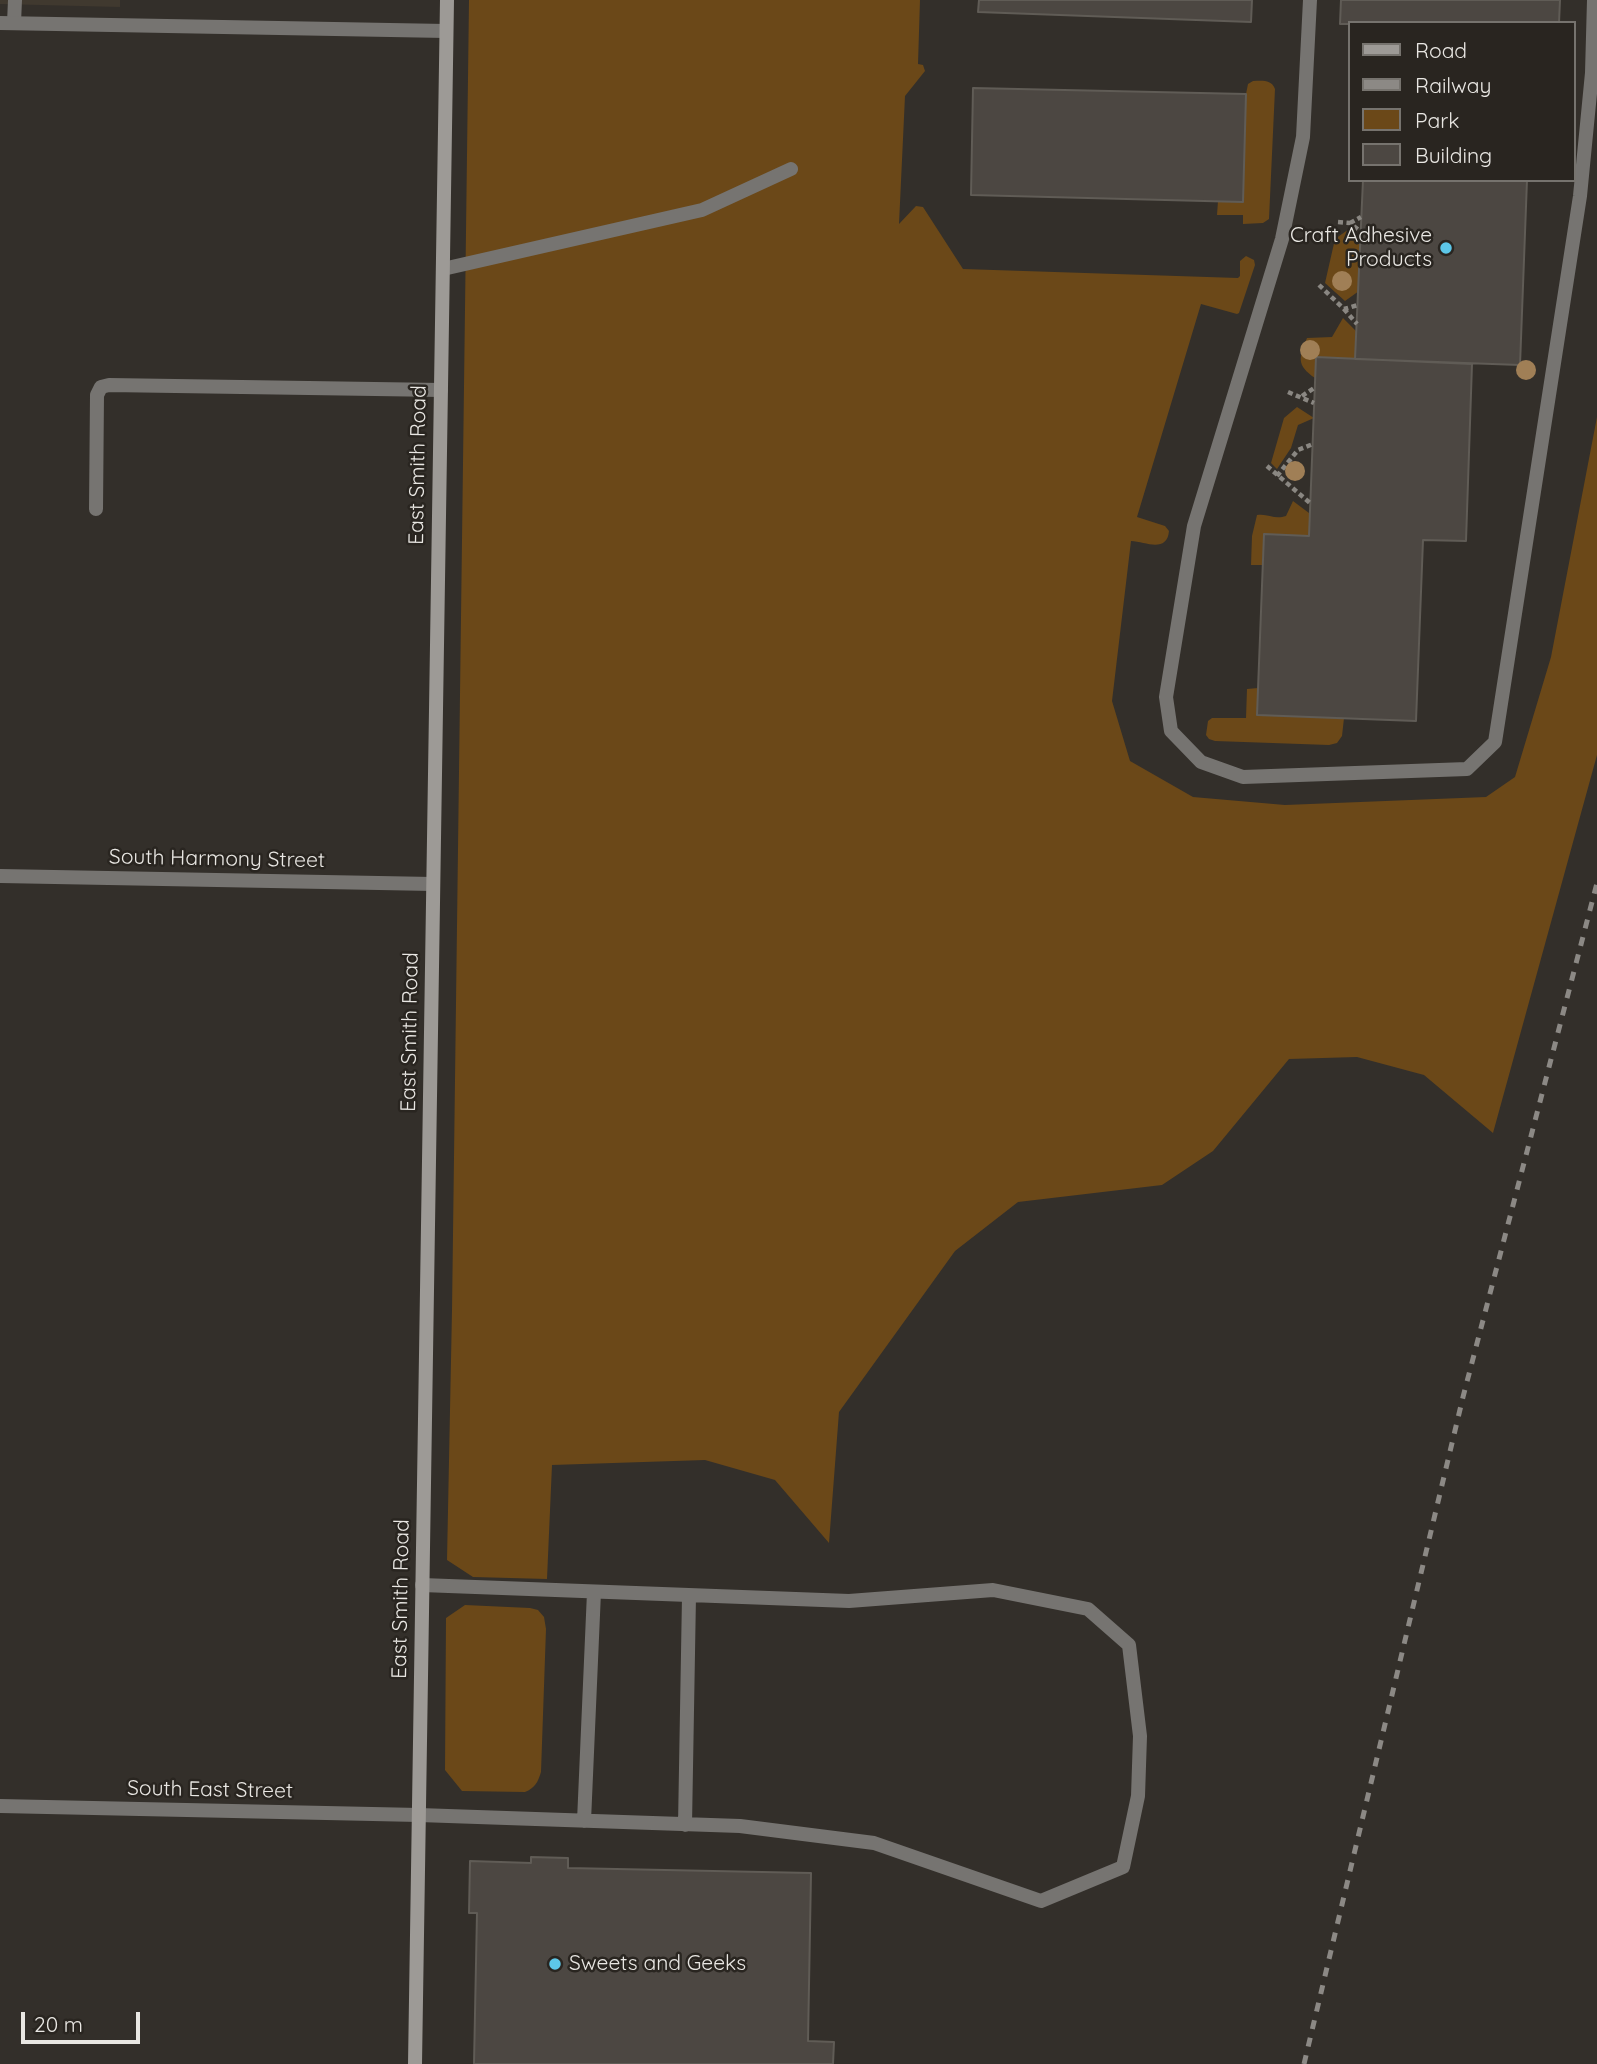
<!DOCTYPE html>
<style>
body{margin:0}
#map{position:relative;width:1597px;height:2064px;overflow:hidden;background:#332f2a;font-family:Quicksand,sans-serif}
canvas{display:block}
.legend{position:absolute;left:1348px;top:21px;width:228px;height:161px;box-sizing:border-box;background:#292520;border:2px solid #76736e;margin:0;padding:9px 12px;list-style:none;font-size:21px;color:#e9e7e3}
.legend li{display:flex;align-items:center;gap:14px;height:35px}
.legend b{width:35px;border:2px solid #76736e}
.scale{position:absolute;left:21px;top:2012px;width:119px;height:32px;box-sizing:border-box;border:4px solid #e9e7e3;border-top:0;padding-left:9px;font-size:21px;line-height:24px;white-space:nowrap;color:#e9e7e3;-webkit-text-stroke:5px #292520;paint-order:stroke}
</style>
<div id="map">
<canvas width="1597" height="2064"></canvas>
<ul class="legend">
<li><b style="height:9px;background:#9d9a96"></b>Road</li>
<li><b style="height:9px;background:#8c8985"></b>Railway</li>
<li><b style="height:19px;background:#6b4818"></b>Park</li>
<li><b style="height:19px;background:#4c4742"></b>Building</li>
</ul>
<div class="scale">20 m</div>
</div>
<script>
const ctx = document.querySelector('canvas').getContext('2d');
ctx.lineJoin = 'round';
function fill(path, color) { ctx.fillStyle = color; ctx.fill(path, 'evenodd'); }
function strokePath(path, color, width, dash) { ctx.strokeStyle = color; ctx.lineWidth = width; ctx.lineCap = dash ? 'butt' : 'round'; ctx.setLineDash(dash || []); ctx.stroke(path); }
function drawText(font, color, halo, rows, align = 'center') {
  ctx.font = font + ' Quicksand,sans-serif'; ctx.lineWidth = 5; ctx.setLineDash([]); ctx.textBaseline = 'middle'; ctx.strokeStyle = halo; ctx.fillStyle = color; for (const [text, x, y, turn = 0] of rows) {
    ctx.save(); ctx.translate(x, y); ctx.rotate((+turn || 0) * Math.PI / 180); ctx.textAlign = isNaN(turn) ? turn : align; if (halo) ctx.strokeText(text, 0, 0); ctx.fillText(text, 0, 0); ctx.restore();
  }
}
const built = new Path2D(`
 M0,0H120V7L0,4Z`);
const green = new Path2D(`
 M469,0H920L918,64L923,65L925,71L905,96L899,224L916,206L923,207L963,269L1238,278L1240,276V261L1246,256L1254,260L1255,265L1239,313L1237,314L1201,304L1137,517L1165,526L1169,531C1167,553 1146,542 1131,541L1112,701L1130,761L1193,797L1285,805L1486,797L1515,777L1551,657L1597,417V755L1493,1133L1424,1075L1357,1057L1289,1059L1213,1151L1162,1185L1018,1202L955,1251L839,1412L829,1543L775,1480L705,1460L552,1465L547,1579L473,1577L447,1560L452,1310Z
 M1253,81C1262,81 1271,79 1275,89L1269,219L1263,223L1243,224V215H1217L1218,201H1243L1246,94L1248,84Z
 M1349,229L1360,242L1359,291L1345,301L1325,283L1335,239Z
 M1343,318L1357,332L1355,359L1316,358L1315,378C1296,365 1299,358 1307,338L1332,337Z
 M1297,407L1314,418L1298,425L1291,448L1277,469L1271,463L1284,418Z
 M1293,501L1309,513V536L1265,534L1262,565H1251L1252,536L1257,515C1268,513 1274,520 1286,516Z
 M1258,688L1257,715L1344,718L1342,736L1337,743L1329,745L1215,741L1209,739L1206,735L1208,721L1212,718H1246L1247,689Z
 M465,1605L530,1608L538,1610L544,1617L546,1629L541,1772C538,1782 535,1788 525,1792L462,1791L445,1770L446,1618Z`);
const building = new Path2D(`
 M979,0H1252L1251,22L978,12Z
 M1341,0H1560L1559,23L1340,24Z
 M973,88L1246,94L1243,202L971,195Z
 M1363,180H1527L1520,365L1355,359Z
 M1316,357L1472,364L1466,541L1423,540L1416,721L1257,715L1264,534L1309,536Z
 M531,1857L568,1858V1868L811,1873L808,2041L834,2042L833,2064H474L477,1913H469L470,1861L531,1863Z`);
const path = new Path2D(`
 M1338,222L1350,223L1361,232
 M1350,223L1361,217
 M1319,285L1344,309L1358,305
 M1344,309L1357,324
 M1288,392L1314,403
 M1302,396L1314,388
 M1267,466L1310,503
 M1277,476L1298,450L1313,444`);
const lane = new Path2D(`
 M1310,0L1303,137L1282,239L1194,526L1166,697L1171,731L1201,762L1243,777L1467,769L1495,742L1580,196L1592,73L1594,0
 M14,23L15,0
 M443,269L702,210L791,169
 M96,509L97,395L101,387L109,385L441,390
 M419,1815L740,1826L874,1843L1041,1901L1123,1867L1138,1796L1140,1736L1129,1645L1088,1609L993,1590L849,1601L422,1585
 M584,1821L594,1592
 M685,1825L689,1596`);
const street = new Path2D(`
 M0,23L446,31
 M0,876L433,884
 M0,1806L419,1815`);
const secondary = new Path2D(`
 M415,2064L447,0`);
const rail = new Path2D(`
 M1304,2064L1463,1397L1597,883`);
const trees = [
 [1342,281],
 [1310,350],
 [1526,370],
 [1295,471]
];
const markers = [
 [1446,248,7,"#5dc7e8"],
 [555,1964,7,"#5dc7e8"]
];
const poiNames = [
 ["Craft Adhesive",1432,236],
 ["Products",1432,260],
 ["Sweets and Geeks",569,1964,"left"]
];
const streetNames = [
 ["East Smith Road",418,465,-89],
 ["South Harmony Street",217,859,1],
 ["East Smith Road",410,1032,-89],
 ["East Smith Road",401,1599,-89],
 ["South East Street",210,1790,1]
];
fill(built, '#40392f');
fill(green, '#6b4818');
fill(building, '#4c4742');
strokePath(building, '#605c56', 2);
strokePath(path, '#8a8782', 4.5, [5, 3.5]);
strokePath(lane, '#767471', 14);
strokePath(street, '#767471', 14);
strokePath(secondary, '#9d9a96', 14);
strokePath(rail, '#8c8985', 5, [9, 9]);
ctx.fillStyle = '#a07f56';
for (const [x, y] of trees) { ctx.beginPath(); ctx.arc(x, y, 10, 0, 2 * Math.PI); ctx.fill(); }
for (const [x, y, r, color] of markers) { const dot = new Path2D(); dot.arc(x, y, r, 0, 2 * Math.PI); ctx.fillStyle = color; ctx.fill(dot); strokePath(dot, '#292520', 2.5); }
drawText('21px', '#e9e7e3', '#292520', poiNames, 'right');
drawText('21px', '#e9e7e3', '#292520', streetNames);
</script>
